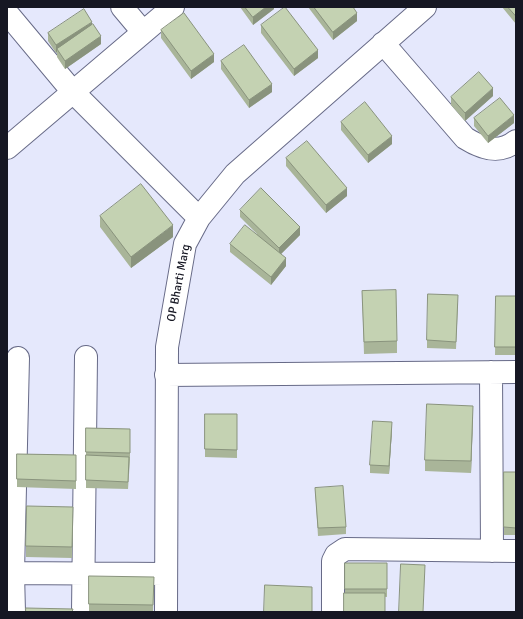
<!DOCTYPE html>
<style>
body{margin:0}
#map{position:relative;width:523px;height:619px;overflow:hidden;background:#e5e8fc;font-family:Signika,sans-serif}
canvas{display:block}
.frame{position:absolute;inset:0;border:8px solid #161723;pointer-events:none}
</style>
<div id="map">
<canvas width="523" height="619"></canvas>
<div class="frame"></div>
</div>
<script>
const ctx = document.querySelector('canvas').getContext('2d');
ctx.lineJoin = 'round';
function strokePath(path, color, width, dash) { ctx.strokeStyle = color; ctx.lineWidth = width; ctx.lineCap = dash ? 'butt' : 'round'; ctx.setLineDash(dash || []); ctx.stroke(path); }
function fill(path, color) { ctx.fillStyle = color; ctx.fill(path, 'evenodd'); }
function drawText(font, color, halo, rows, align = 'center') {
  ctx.font = font + ' Signika,sans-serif'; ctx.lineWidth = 3.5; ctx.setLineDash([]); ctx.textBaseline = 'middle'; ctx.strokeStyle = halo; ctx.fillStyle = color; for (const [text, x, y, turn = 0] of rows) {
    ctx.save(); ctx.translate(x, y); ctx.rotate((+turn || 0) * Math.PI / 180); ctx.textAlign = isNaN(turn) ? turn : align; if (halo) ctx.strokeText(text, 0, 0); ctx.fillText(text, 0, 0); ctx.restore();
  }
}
const street = new Path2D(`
 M122,7L143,32
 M7,13L73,92L199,218
 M383,43L465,138C481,148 499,155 516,141
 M7,148L173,7
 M491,372L492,551
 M166,375L516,372
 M7,573L166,574
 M14,612L13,573L18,358
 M83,612L86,357
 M166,612L167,347L185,244L199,218L235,174L425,7
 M333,612V561L336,555L345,549L516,551`);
const wall = new Path2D(`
 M240,7H274V9L253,25Z
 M308,7H353L357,21L333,40Z
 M502,7H516V24Z
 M92,25L101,44L65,69L57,57V52L56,53L48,41V33Z
 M261,25L318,58L294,76L261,33Z
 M161,30L214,62L191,79L161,38Z
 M221,61L272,92L249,108L221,69Z
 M493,96L465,121L451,105V97Z
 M474,118L514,123L488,143L474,126Z
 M341,122L392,144L368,163L341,130Z
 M286,158L347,196L326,213L286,166Z
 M240,210L300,235L281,254L286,266L271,285L230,252V244L257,234L240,217Z
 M100,216L173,237L131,268L100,227Z
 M362,291L397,341V353L364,354Z
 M496,296H516V355H495Z
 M458,303L456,349L427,348V340Z
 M205,414H237V458L205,457Z
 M473,417L471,473L425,471V460Z
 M86,428L130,429V460L128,489L86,488Z
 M392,430L389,474L370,473V465Z
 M17,454L76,455V489L17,487Z
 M504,472H516V535H504Z
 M315,488L346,527V534L318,536Z
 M73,518L72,558L26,557V546Z
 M345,563H387V597L345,593Z
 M154,577L153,612H89V604Z`);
const shadedWall = new Path2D(`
 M266,7H274V9L253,25V17Z
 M357,13V21L333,40V32Z
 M92,22V30L57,49V52L56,53V45Z
 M101,36V44L65,69V61Z
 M318,50V58L294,76V69Z
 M214,54V62L191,79V71Z
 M272,84V92L249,108V100Z
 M493,88V96L465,121V113Z
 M514,115V123L488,143V136Z
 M392,136V144L368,163V155Z
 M347,188V196L326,213V205Z
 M173,225V237L131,268V257Z
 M300,227V235L279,256V248Z
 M286,258V266L271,285V277Z
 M473,406V417L471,473V461Z
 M392,422V430L389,474V466Z`);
const building = new Path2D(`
 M245,7H266L253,17Z
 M285,7L318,50L294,69L261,25Z
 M314,7H353L357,13L333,32Z
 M508,7H516V16Z
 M84,9L92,22L56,45L48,33Z
 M184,13L214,54L191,71L161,30Z
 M93,24L101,36L65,61L57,49Z
 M244,45L272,84L249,100L221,61Z
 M479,72L493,88L465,113L451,97Z
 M500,98L514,115L488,136L474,118Z
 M365,102L392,136L368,155L341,122Z
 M307,141L347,188L326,205L286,158Z
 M141,184L173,225L131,257L100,216Z
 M261,188L300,227L279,248L240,210Z
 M245,225L286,258L271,277L230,244Z
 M396,290L397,341L364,342L362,291Z
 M428,294L458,295L456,342L427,340Z
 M496,296H516V347H495Z
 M427,404L473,406L471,461L425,460Z
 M205,414H237V450L205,449Z
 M373,421L392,422L389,466L370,465Z
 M86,428L130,429V453L86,452Z
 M17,454L76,455V481L17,479Z
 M86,455L129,457L128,482L86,480Z
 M504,472H516V528L504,527Z
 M343,486L346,527L318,528L315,488Z
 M27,506L73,507L72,547L26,546Z
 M345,563H387V589H345Z
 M401,564L425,565L423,612H399Z
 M89,576L154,577L153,605L89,604Z
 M265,585L312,587V612H264Z
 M344,593H385V612H344Z
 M26,608L73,609L72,612H26Z`);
const streetNames = [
 ["OP Bharti Marg",179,283,-79]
];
strokePath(street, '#676a87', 24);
strokePath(street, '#fff', 22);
fill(wall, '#a9b599');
fill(shadedWall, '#89937d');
fill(building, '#c4d2b2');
strokePath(building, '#89937d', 1);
drawText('12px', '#161723', '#fff', streetNames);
</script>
